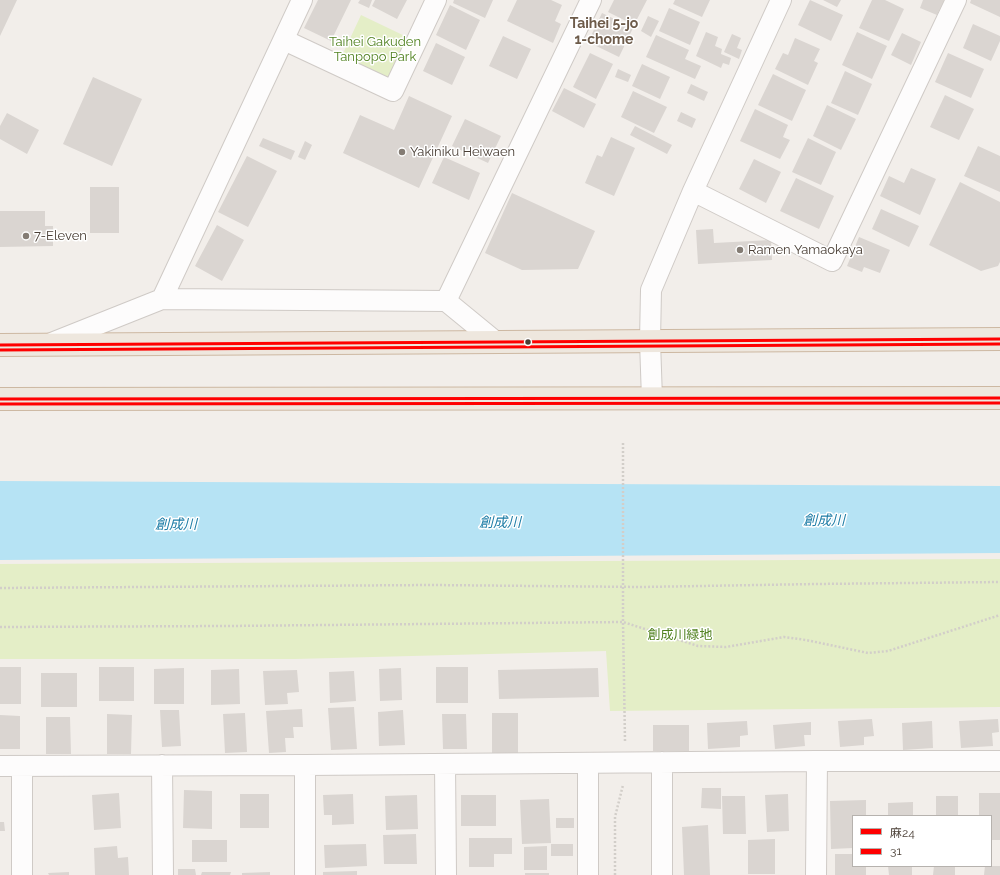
<!DOCTYPE html>
<meta charset="utf-8">
<style>
body{margin:0}
#map{position:relative;width:1000px;height:875px;overflow:hidden;background:#f2eeea;font-family:Raleway,"Noto Sans JP",sans-serif}
canvas{display:block}
.legend{position:absolute;left:852px;top:815px;width:140px;height:52px;box-sizing:border-box;background:#fff;border:1px solid #b6b2ae;margin:0;padding:5px 7px;list-style:none;font-size:12px;color:#493e35}
.legend li{display:flex;align-items:center;gap:8px;height:20px}
.legend b{width:20px;border:1px solid #b6b2ae}
</style>
<div id="map">
<canvas width="1000" height="875"></canvas>
<ul class="legend">
<li><b style="height:5px;background:#f00"></b>麻24</li>
<li><b style="height:5px;background:#f00"></b>31</li>
</ul>
</div>
<script>
const ctx = document.querySelector('canvas').getContext('2d');
ctx.lineJoin = 'round';
function fill(path, color) { ctx.fillStyle = color; ctx.fill(path, 'evenodd'); }
function strokePath(path, color, width, dash) { ctx.strokeStyle = color; ctx.lineWidth = width; ctx.lineCap = dash ? 'butt' : 'round'; ctx.setLineDash(dash || []); ctx.stroke(path); }
function drawText(font, color, halo, rows, align = 'center') {
  ctx.font = font + ' Raleway,"Noto Sans JP",sans-serif'; ctx.lineWidth = 3; ctx.setLineDash([]); ctx.textBaseline = 'middle'; ctx.strokeStyle = halo; ctx.fillStyle = color; for (const [text, x, y, turn = 0] of rows) {
    ctx.save(); ctx.translate(x, y); ctx.rotate((+turn || 0) * Math.PI / 180); ctx.textAlign = isNaN(turn) ? turn : align; if (halo) ctx.strokeText(text, 0, 0); ctx.fillText(text, 0, 0); ctx.restore();
  }
}
const green = new Path2D(`
 M361,15L409,38L389,82L340,60Z
 M1000,559V707L610,711L606,651L295,659H0V564Z`);
const water = new Path2D(`
 M0,481L1000,486V553L0,560Z`);
const building = new Path2D(`
 M0,0H17L0,36Z
 M318,0H351L331,41L304,28Z
 M360,0H372L369,8L358,3Z
 M375,0H407L397,19L372,6Z
 M454,0H493L485,18L453,3Z
 M517,0H551L562,5L555,21L561,24L553,43L507,21Z
 M614,0H647L634,25L608,12Z
 M675,0H710L702,17L673,4Z
 M810,0L843,15L831,41L798,25Z
 M823,0H841L837,7Z
 M872,0H885L904,9L889,41L859,28Z
 M923,0H944L937,15L920,8Z
 M971,0H1000V17L970,3Z
 M450,5L480,20L466,50L436,35Z
 M669,8L700,22L690,45L659,31Z
 M602,13L633,28L619,57L588,42Z
 M648,16L659,21L651,37L641,31Z
 M973,24L1000,36V41L991,61L963,48Z
 M706,32L718,37L715,46L722,49L721,54L731,58L729,65L723,63L721,68L696,56Z
 M857,32L887,46L872,79L842,65Z
 M902,33L921,42L911,65L891,55Z
 M732,34L741,38L737,48L742,50L739,59L724,52Z
 M656,35L689,50L685,59L701,66L695,79L646,57Z
 M503,36L531,49L517,79L489,66Z
 M795,38L820,49L814,61L818,63L808,85L775,69L783,53L788,55Z
 M436,43L465,57L452,85L423,71Z
 M590,53L613,64L596,99L573,87Z
 M948,53L984,69L971,98L935,82Z
 M642,64L670,77L660,99L632,86Z
 M618,69L631,75L628,82L615,77Z
 M845,71L872,84L858,115L831,103Z
 M773,74L806,90L792,121L758,105Z
 M93,77L142,99L112,166L63,144Z
 M691,84L708,92L704,101L687,93Z
 M564,88L596,104L584,128L552,111Z
 M633,91L667,107L654,133L621,117Z
 M945,95L974,109L959,140L930,127Z
 M409,96L452,116L419,188L343,153L360,115L394,130Z
 M827,105L856,119L841,150L813,136Z
 M755,109L788,125L783,137L790,140L780,159L740,141Z
 M681,112L696,119L692,128L677,121Z
 M7,113L39,130L27,154L0,139V126Z
 M465,119L501,136L488,163L452,146Z
 M635,126L672,145L667,154L630,135Z
 M611,137L635,148L614,196L585,183L597,155L602,157Z
 M263,138L295,151L291,160L259,146Z
 M808,138L836,152L821,185L792,172Z
 M305,141L312,145L305,160L298,157Z
 M978,146L1000,156V192L964,176Z
 M247,156L277,171L248,227L218,212Z
 M444,157L480,173L469,200L432,183Z
 M754,159L781,172L766,203L739,189Z
 M911,168L936,179L920,215L880,196L889,176L904,183Z
 M796,178L834,196L819,229L780,211Z
 M960,182L1000,202V262L998,266L981,271L929,245Z
 M90,187H119V233H90Z
 M512,193L595,231L578,269L522,270L485,253Z
 M881,209L919,226L909,247L872,229Z
 M0,211H45V226H53V246L0,247Z
 M217,225L244,240L222,281L195,266Z
 M713,229L714,243L771,240L772,260L698,264L696,230Z
 M859,237L890,250L880,273L864,267L862,272L847,266Z
 M0,667H21V704H0Z
 M99,667H134V701H99Z
 M436,667H468V703H436Z
 M184,668V704H154V669Z
 M401,668L402,700L380,701L379,669Z
 M598,668L599,697L499,699L498,670Z
 M239,669L240,704L211,705V670Z
 M297,670L299,692L287,693L288,704L265,705L263,671Z
 M354,671L356,701L330,703L329,672Z
 M41,673H77V707H41Z
 M354,707L357,749L331,750L328,708Z
 M302,709L303,727H293L294,738H285L286,752L269,753L266,711Z
 M160,710H179L181,746L162,747Z
 M403,710L405,745L379,746L378,712Z
 M245,713L247,752L225,753L223,714Z
 M492,713H518V755H492Z
 M107,714L132,715L131,754H107Z
 M442,714H466L467,749H443Z
 M0,715L20,716V749H0Z
 M46,717H70L71,754H46Z
 M872,719L874,736L864,737V745L840,747L838,721Z
 M998,719L999,732L992,733L993,746L961,748L959,721Z
 M747,721L748,735L740,736V747L708,749L707,723Z
 M932,721L933,748L903,750L902,723Z
 M811,722V735H804L805,746L775,749L773,725Z
 M653,725H689V751H653Z
 M702,788H721V809L701,808Z
 M184,790L212,791V829L183,828Z
 M119,793L121,828L94,830L92,795Z
 M979,793H1000V840H991V816H979Z
 M240,794H269V828H240Z
 M353,794L354,824L332,825V815H324L323,795Z
 M788,794L789,831L767,832L765,795Z
 M417,795L418,829L386,830L385,796Z
 M461,795H496V826H461Z
 M722,796H745L746,834H723Z
 M936,796H958V816H936Z
 M549,799L551,843L522,844L520,800Z
 M866,800V816H853V848L831,849L830,801Z
 M913,802V816H888V803Z
 M556,818H574V828H556Z
 M0,822H4L5,831H0Z
 M708,825L710,875H684L682,827Z
 M416,834L417,864H384L383,835Z
 M469,838H512V854H494V867H469Z
 M775,839V874H748V840Z
 M192,840H227V862H192Z
 M366,844L367,866L325,868L324,845Z
 M551,844H573V856H551Z
 M117,846L118,858L128,857L129,875H95L94,848Z
 M547,846V870H524V847Z
 M835,854H853V866H866V875H835Z
 M888,866H912V875H889Z
 M934,866H955V875H933Z
 M985,866H1000V875H984Z
 M178,869H195L196,875H178Z
 M357,871V875H323V872Z
 M69,872V875H49L48,873Z
 M202,872H231L230,875H201Z
 M270,872V875H242V873Z
 M525,873H549V875H525Z`);
const path = new Path2D(`
 M623,443V622L698,646L726,647L784,637L806,640L868,653L888,651L997,616L1000,615
 M0,588L431,585L642,587L816,584L1000,582
 M0,627L228,626L623,622L625,741
 M615,875V817L623,785`);
const minor = new Path2D(`
 M284,40L393,91L436,0
 M693,191L832,261L956,0
 M162,299L302,0
 M446,301L591,0
 M49,344L162,299L446,301L496,342
 M652,399L650,341L651,290L693,191L781,0
 M662,762V875
 M588,763V875
 M445,764L446,875
 M162,765L163,875
 M305,765V875
 M0,766L305,765L817,761H1000
 M22,766V875
 M816,875L817,761`);
const trunk = new Path2D(`
 M0,345L1000,339
 M0,399L1000,398`);
const bus1 = new Path2D(`
 M0,345L1000,339
 M0,399L1000,398`);
const bus2 = new Path2D(`
 M0,350L1000,344
 M0,404L1000,403`);
const markers = [
 [402,152,4,"#847c74"],
 [26,236,4,"#847c74"],
 [740,250,4,"#847c74"],
 [528,342,3.5,"#493e35"]
];
const parkNames = [
 ["Taihei Gakuden",375,42],
 ["Tanpopo Park",375,57],
 ["創成川緑地",680,635]
];
const poiNames = [
 ["Yakiniku Heiwaen",410,152],
 ["7-Eleven",34,236],
 ["Ramen Yamaokaya",748,250]
];
const neighbourhoodNames = [
 ["Taihei 5-jo",604,24],
 ["1-chome",604,40]
];
const waterNames = [
 ["創成川",824,521],
 ["創成川",500,523],
 ["創成川",176,525]
];
fill(green, '#e4eec7');
fill(water, '#b6e3f4');
fill(building, '#dad5d1');
strokePath(minor, '#cfcac6', 22);
strokePath(trunk, '#cdb8a2', 24);
strokePath(path, '#d2cec9', 2.5, [2, 2]);
strokePath(minor, '#fdfcfc', 20);
strokePath(trunk, '#eee7de', 22);
strokePath(bus1, '#f00', 3);
strokePath(bus2, '#f00', 3);
for (const [x, y, r, color] of markers) { const dot = new Path2D(); dot.arc(x, y, r, 0, 2 * Math.PI); ctx.fillStyle = color; ctx.fill(dot); strokePath(dot, '#fff', 1.5); }
drawText('13px', '#518221', '#fff', parkNames);
drawText('13px', '#493e35', '#fff', poiNames, 'left');
drawText('bold 14px', '#6d5b4a', '#fff', neighbourhoodNames);
drawText('italic 14px', '#1f7ea7', '#fff', waterNames);
</script>
